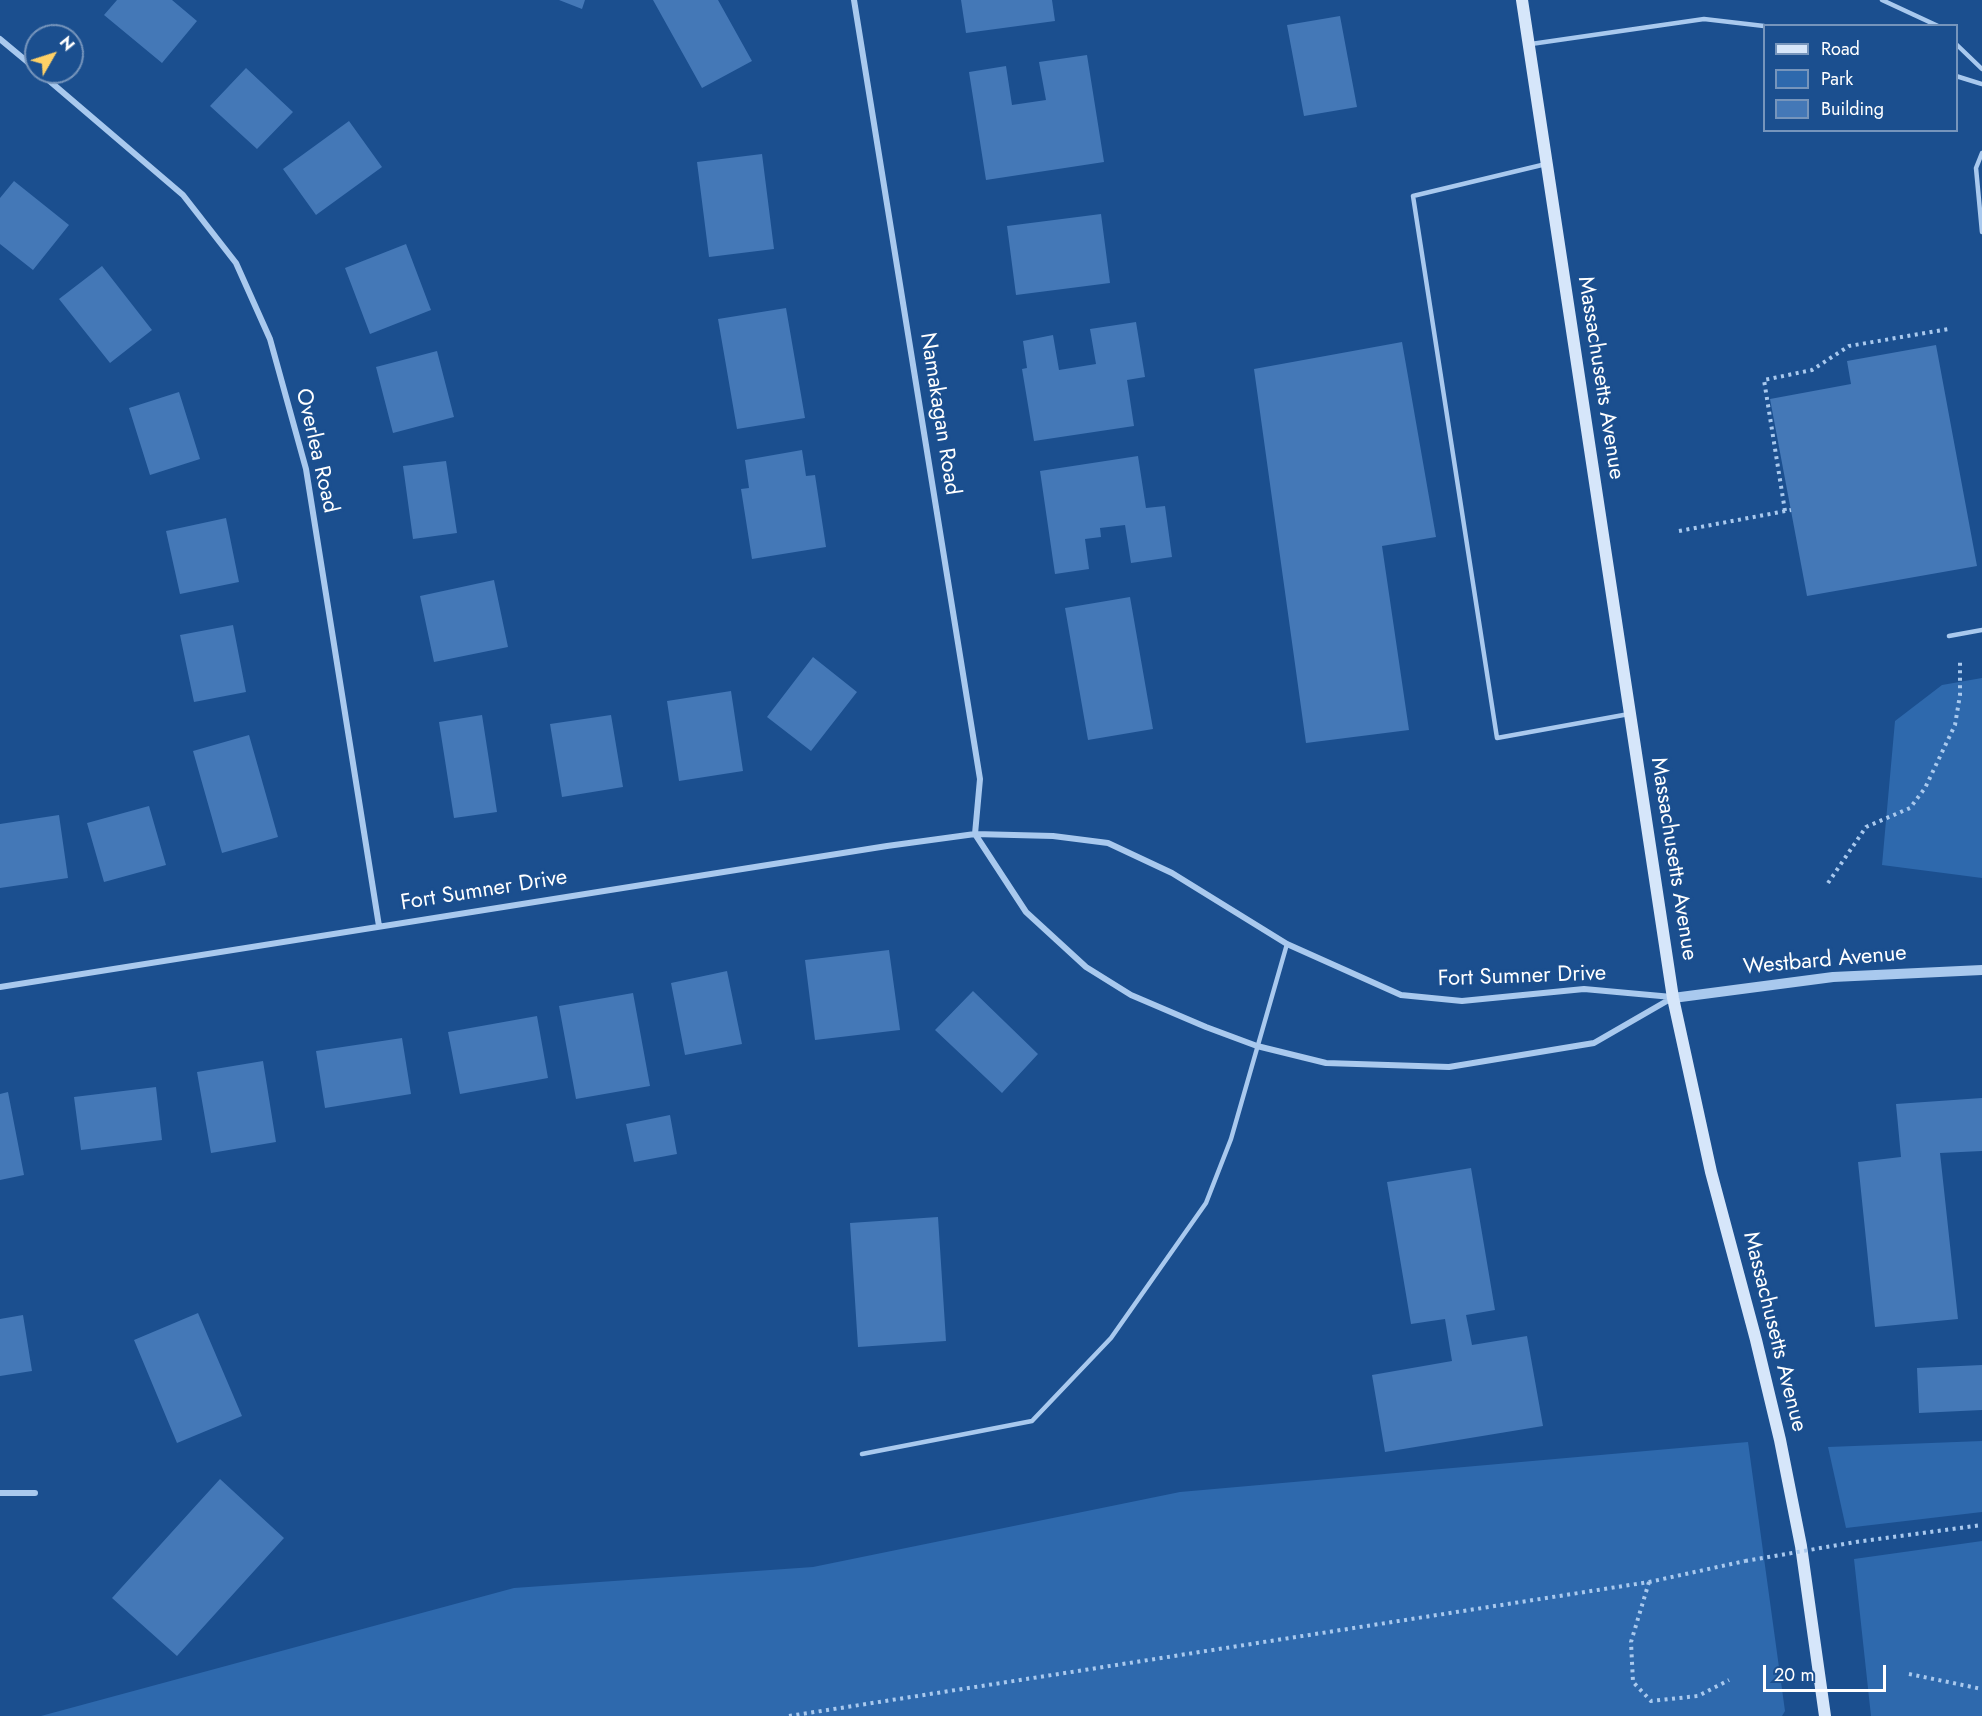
<!DOCTYPE html>
<style>
body{margin:0}
#map{position:relative;width:1982px;height:1716px;overflow:hidden;background:#1b4f8f;font-family:Jost,sans-serif}
canvas{display:block}
.legend{position:absolute;left:1763px;top:24px;width:195px;height:108px;box-sizing:border-box;background:#1b4f8f;border:2px solid #7695bc;margin:0;padding:8px 10px;list-style:none;font-size:18px;color:#fff}
.legend li{display:flex;align-items:center;gap:12px;height:30px}
.legend b{width:30px;border:2px solid #7695bc}
.north{position:absolute;left:24px;top:24px;width:60px;height:60px;box-sizing:border-box;background:#1b4f8f;border:2px solid #7695bc;border-radius:50%;rotate:51deg;font-size:16px;font-weight:700;line-height:24px;text-align:center;color:#fff}
.north::after{content:'';display:block;margin:auto;width:21px;height:27px;background:#ffd166;clip-path:polygon(50% 0,100% 100%,50% 72%,0 100%)}
.scale{position:absolute;left:1763px;top:1665px;width:123px;height:27px;box-sizing:border-box;border:3px solid #fff;border-top:0;padding-left:8px;font-size:18px;line-height:21px;white-space:nowrap;color:#fff;-webkit-text-stroke:4px #1b4f8f;paint-order:stroke}
</style>
<div id="map">
<canvas width="1982" height="1716"></canvas>
<ul class="legend">
<li><b style="height:8px;background:#d6e6fa"></b>Road</li>
<li><b style="height:16px;background:#2e69ad"></b>Park</li>
<li><b style="height:16px;background:#4478b7"></b>Building</li>
</ul>
<div class="north">N</div>
<div class="scale">20 m</div>
</div>
<script>
const ctx = document.querySelector('canvas').getContext('2d');
ctx.lineJoin = 'round';
function fill(path, color) { ctx.fillStyle = color; ctx.fill(path, 'evenodd'); }
function strokePath(path, color, width, dash) { ctx.strokeStyle = color; ctx.lineWidth = width; ctx.lineCap = dash ? 'butt' : 'round'; ctx.setLineDash(dash || []); ctx.stroke(path); }
function drawText(font, color, halo, rows, align = 'center') {
  ctx.font = font + ' Jost,sans-serif'; ctx.lineWidth = 6; ctx.setLineDash([]); ctx.textBaseline = 'middle'; ctx.strokeStyle = halo; ctx.fillStyle = color; for (const [text, x, y, turn = 0] of rows) {
    ctx.save(); ctx.translate(x, y); ctx.rotate((+turn || 0) * Math.PI / 180); ctx.textAlign = isNaN(turn) ? turn : align; if (halo) ctx.strokeText(text, 0, 0); ctx.fillText(text, 0, 0); ctx.restore();
  }
}
const green = new Path2D(`
 M1982,678V878L1882,865L1895,721L1942,685Z
 M1982,1441V1512L1846,1528L1828,1447Z
 M1748,1442L1785,1711L1782,1716H41L514,1588L813,1567L1180,1492Z
 M1982,1541V1716H1871L1854,1559Z`);
const building = new Path2D(`
 M117,0H172L197,21L162,63L104,15Z
 M559,0H585L582,9Z
 M653,0H718L752,61L702,88Z
 M961,0H1052L1055,21L966,33Z
 M1340,16L1357,107L1304,116L1287,25Z
 M1087,55L1104,162L986,180L969,72L1006,66L1012,105L1046,100L1039,62Z
 M246,68L293,112L257,149L210,106Z
 M349,121L382,167L316,215L283,169Z
 M762,154L774,249L709,257L697,162Z
 M14,181L69,225L33,270L0,244V198Z
 M1101,214L1110,283L1016,295L1007,226Z
 M406,244L431,310L370,334L345,268Z
 M102,266L152,330L110,363L59,299Z
 M786,308L805,418L737,429L718,319Z
 M1136,322L1145,377L1127,380L1134,426L1034,441L1022,369L1027,368L1023,341L1053,335L1059,370L1096,364L1090,329Z
 M1402,342L1436,537L1382,546L1409,730L1306,743L1254,369Z
 M1936,345L1977,566L1807,596L1770,399L1851,384L1847,361Z
 M437,351L454,417L393,433L376,367Z
 M179,392L200,459L150,475L129,408Z
 M802,450L806,476L815,475L826,547L752,559L741,489L749,488L745,460Z
 M1138,456L1146,508L1165,506L1172,557L1131,563L1125,525L1100,528L1101,537L1085,539L1089,569L1055,574L1040,471Z
 M446,461L457,533L413,539L403,466Z
 M226,518L239,582L180,594L166,531Z
 M494,580L508,647L434,662L420,596Z
 M1130,597L1153,729L1088,740L1065,608Z
 M233,625L246,692L194,702L180,635Z
 M813,657L857,692L811,751L767,717Z
 M731,691L743,771L679,781L667,701Z
 M482,715L497,812L454,818L439,722Z
 M611,715L623,787L562,797L550,724Z
 M249,735L278,837L222,853L193,751Z
 M149,806L166,865L104,882L87,823Z
 M59,815L68,878L0,888V824Z
 M889,950L900,1030L815,1040L805,960Z
 M727,971L742,1044L685,1055L671,983Z
 M973,991L1038,1054L1002,1093L935,1030Z
 M633,993L650,1086L576,1099L559,1006Z
 M537,1016L548,1078L460,1094L448,1032Z
 M402,1038L411,1094L325,1108L316,1051Z
 M263,1061L276,1142L211,1153L197,1072Z
 M156,1087L162,1140L81,1150L74,1097Z
 M8,1092L24,1175L0,1180V1094Z
 M1982,1098V1151L1940,1153L1958,1319L1875,1327L1858,1162L1901,1157L1896,1104Z
 M670,1115L677,1154L634,1162L626,1124Z
 M1471,1168L1495,1310L1466,1315L1472,1345L1527,1336L1543,1426L1385,1452L1372,1375L1452,1361L1445,1319L1411,1324L1387,1182Z
 M938,1217L946,1341L858,1347L850,1223Z
 M198,1313L242,1416L177,1443L134,1340Z
 M23,1315L32,1371L0,1376V1319Z
 M1982,1365V1410L1919,1413L1917,1368Z
 M220,1479L284,1538L177,1656L112,1598Z`);
const path = new Path2D(`
 M1785,511L1764,380L1812,370L1849,346L1949,329
 M1679,531L1791,510
 M1828,883L1866,827L1910,808L1925,788L1955,725L1960,695V659
 M1856,1542L1982,1525
 M1649,1582L1631,1642L1633,1682L1651,1701L1698,1696L1729,1680
 M1909,1674L1982,1689
 M789,1716L1649,1582L1745,1561`);
const service = new Path2D(`
 M1882,0L1938,26
 M1531,44L1704,19L1764,26
 M1956,44L1982,69
 M1956,76L1982,84
 M1982,153L1976,168L1982,232
 M1546,164L1413,196L1497,738L1629,714
 M1949,636L1982,630
 M862,1454L1032,1421L1111,1338L1206,1203L1231,1139L1287,944`);
const minor = new Path2D(`
 M854,0L980,779L975,834
 M0,39L36,69
 M39,72L183,195L236,263L270,339L306,469L379,926
 M975,834L1026,912L1086,967L1131,995L1206,1027L1257,1046L1326,1063L1449,1067L1594,1043L1672,998
 M0,987L887,846L975,834L1053,836L1108,843L1172,873L1287,944L1401,995L1462,1001L1584,989L1672,997
 M0,1493H35`);
const tertiary = new Path2D(`
 M1673,998L1833,977L1982,970`);
const secondary = new Path2D(`
 M1522,0L1673,998L1711,1172L1756,1340L1780,1440L1801,1546L1825,1716`);
const pathBridge = new Path2D(`
 M1745,1561L1856,1542`);
const streetNames = [
 ["Massachusetts Avenue",1600,378,81],
 ["Namakagan Road",939,414,81],
 ["Overlea Road",316,451,77],
 ["Massachusetts Avenue",1673,859,81],
 ["Fort Sumner Drive",484,891,-9],
 ["Westbard Avenue",1825,961,-5],
 ["Fort Sumner Drive",1522,977,-2],
 ["Massachusetts Avenue",1774,1332,76]
];
fill(green, '#2e69ad');
fill(building, '#4478b7');
strokePath(path, '#a9c9ee', 4, [3, 4.5]);
strokePath(service, '#a9c9ee', 4.5);
strokePath(minor, '#a9c9ee', 6);
strokePath(tertiary, '#a9c9ee', 10);
strokePath(secondary, '#d6e6fa', 12);
strokePath(pathBridge, '#a9c9ee', 4, [3, 4.5]);
drawText('22px', '#fff', '#1b4f8f', streetNames);
</script>
